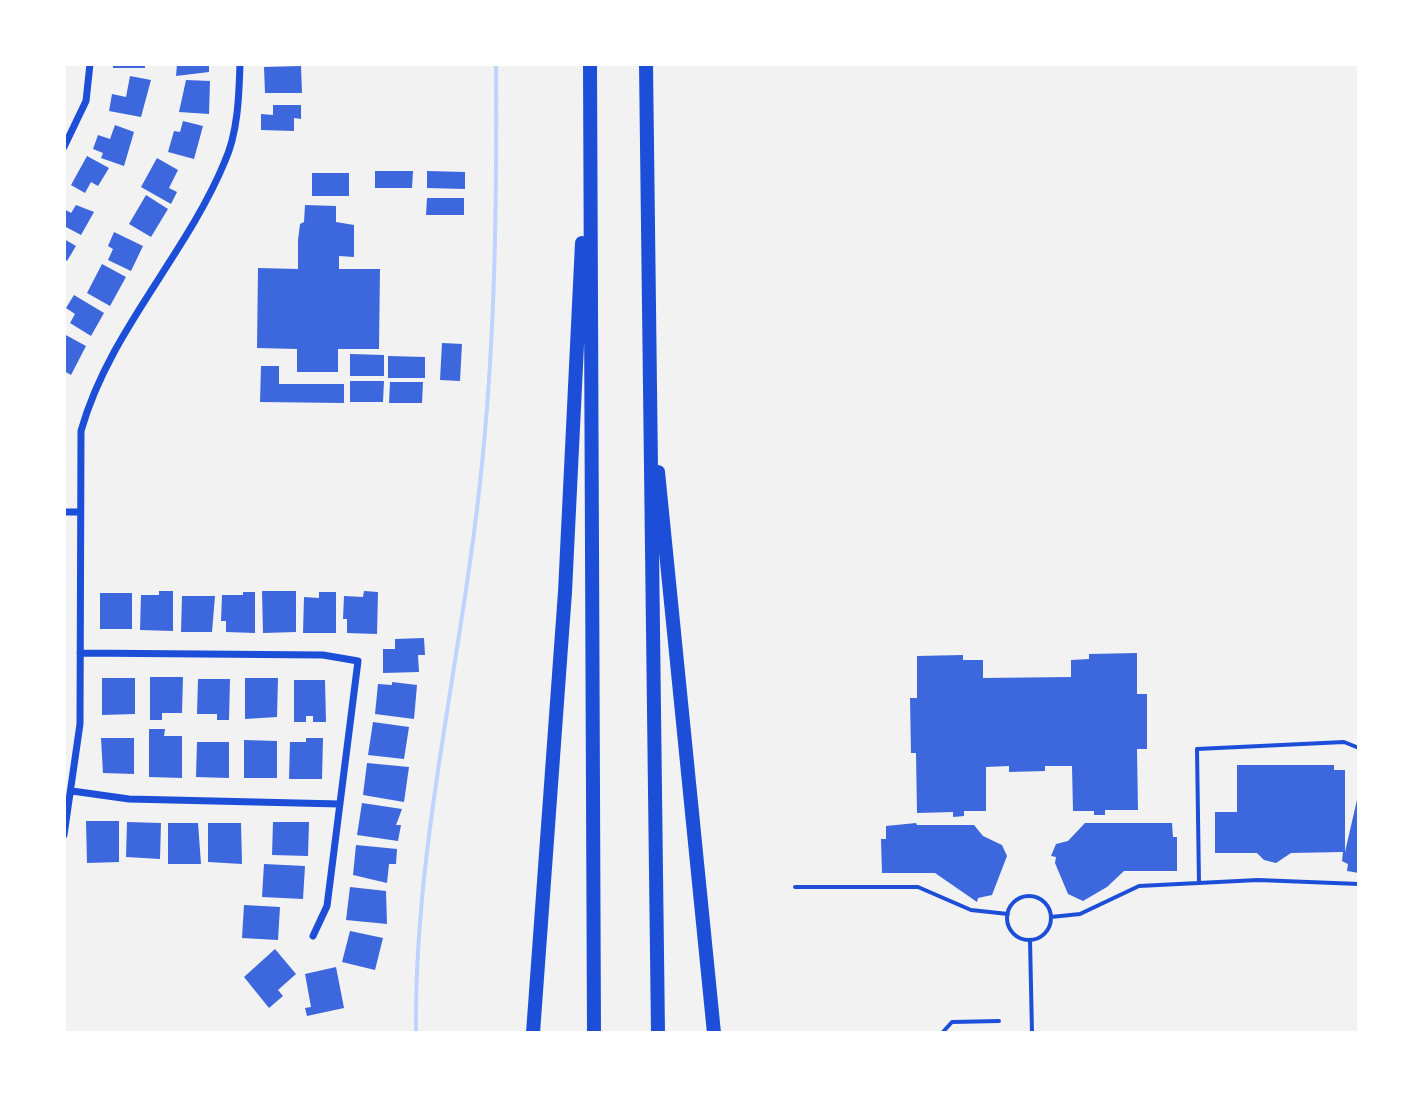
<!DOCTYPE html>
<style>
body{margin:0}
#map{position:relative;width:1423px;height:1097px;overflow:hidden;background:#f2f2f2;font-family:Merriweather,serif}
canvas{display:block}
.frame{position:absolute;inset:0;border:66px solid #fff;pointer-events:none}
</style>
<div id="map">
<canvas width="1423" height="1097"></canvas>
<div class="frame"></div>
</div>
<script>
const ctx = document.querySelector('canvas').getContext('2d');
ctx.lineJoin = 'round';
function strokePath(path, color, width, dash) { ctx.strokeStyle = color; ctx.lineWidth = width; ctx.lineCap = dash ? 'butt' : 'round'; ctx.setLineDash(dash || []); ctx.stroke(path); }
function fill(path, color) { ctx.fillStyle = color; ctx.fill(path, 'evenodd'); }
const stream = new Path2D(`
 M416,1033C414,860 455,688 476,517C495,367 497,215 496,64`);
const building = new Path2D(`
 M113,64H145V68H113Z
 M177,64H209V72L176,76Z
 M301,66L302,93H265L264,67Z
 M130,76L151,80L141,117L109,111L112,94L126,97Z
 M186,80L210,81L209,114L179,112Z
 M273,105H301V119L294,118V131L261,130V114L273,115Z
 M183,121L203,126L194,159L168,152L174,131L180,132Z
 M115,125L134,132L124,166L101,158L103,153L93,149L98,135L110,139Z
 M87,156L109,168L98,186L91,182L85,193L71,185Z
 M157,158L178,170L169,188L177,192L171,204L141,187Z
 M375,171H413L412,188H375Z
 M427,171L465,172V189L427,188Z
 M312,173H349V196H312Z
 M146,195L168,209L151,237L129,224Z
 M427,198H464V215H426Z
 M76,205L94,212L81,235L64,226V209L71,213Z
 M305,205L336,206V222L354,225V257L339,256V269H380L379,349H338V372H297V349L257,348L258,268L298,269V240L300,224L304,222Z
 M114,232L143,246L131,271L108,260L113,249L108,246Z
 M64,239L76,246L67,261L64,259Z
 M102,264L126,277L110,306L87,293Z
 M74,295L104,313L91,336L70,323L75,314L66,308Z
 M64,334L86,346L71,375L64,371Z
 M442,343L462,344L460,381L440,380Z
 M350,354L384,355V376H350Z
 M388,356L425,357V378H388Z
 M261,366H279V384H344V403L260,402Z
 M350,381H384L383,402H350Z
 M390,382H423L422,403H389Z
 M159,591H173V631L140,630L141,595H159Z
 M262,591H296V632L263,633Z
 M364,591L378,592L377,634L347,633V619H343L344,596L363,597Z
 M243,592H255V633L226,632V621H221L222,595H243Z
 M319,592H336V633H303L304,597L319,598Z
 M100,593H132V629H100Z
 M182,596H215L212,632H181Z
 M424,638L425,655H418L419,672L383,673V649H395V639Z
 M1137,653V694H1147V749H1137L1138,810H1105V815H1094V811H1073L1072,766H1045V771L1009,772V766L986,767V811H964V816L953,817V812L917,813L916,753H911L910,698H917V656L963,655V660H983V678L1071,677V660L1089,659V654Z
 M150,677H183L182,713H162V720H150Z
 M102,678H135V714L102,715Z
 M245,678H278L277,717L245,719Z
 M198,679H230L229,720H217V714H197Z
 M294,680H325L326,722H313V716H306V722H294Z
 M392,682L417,685L414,719L375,714L378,684L392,685Z
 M373,722L409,727L404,759L368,755Z
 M149,729H165L164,736H182V778L149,777Z
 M101,738H134V774L103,773Z
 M306,738H323L322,779H289L290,742H306Z
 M244,740L277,741V778H244Z
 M197,742H229V778L196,777Z
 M367,763L409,767L404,802L363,795Z
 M1237,765H1334V770H1345V852L1359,791V873L1347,871L1348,864L1342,861L1343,852L1291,853L1276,863L1264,860L1257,853H1215V812H1237Z
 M362,803L402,809L396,825H401L398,841L357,835Z
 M86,821H119V862L87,863Z
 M127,822L161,823L160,859L126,857Z
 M273,822H309L308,856L272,855Z
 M168,823H198L201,864H168Z
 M208,823H241L242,864L208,862Z
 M916,823L917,825H974L983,836L1002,845L1007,856L992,895L978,898L977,902L935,873H882L881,839H886V826Z
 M1085,823H1172L1173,837H1177V871H1124L1107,887L1083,901L1068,894L1055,863L1056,857L1051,856L1056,844L1068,841Z
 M356,845L397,849L396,864H389L387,883L353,875Z
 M264,864L305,866L303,899L262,897Z
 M350,887L386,891L387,924L346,920Z
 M244,905L280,907L278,940L242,938Z
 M350,931L383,938L375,970L342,962Z
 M275,949L296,974L278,990L283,996L269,1008L244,977Z
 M336,967L344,1008L307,1016L305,1008L311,1007L305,974Z`);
const service = new Path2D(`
 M1199,883L1197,749L1344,742L1359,748
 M795,887H918L971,910L1008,914
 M1007 918a22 22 0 1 1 44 0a22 22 0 1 1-44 0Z
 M1051,917L1080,914L1139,886L1258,880L1359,884
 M1030,940L1032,1033
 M942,1033L952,1022L999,1021`);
const minor = new Path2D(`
 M64,147L86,101L90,64
 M64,512H80
 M80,653L323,655L358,661L327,906L313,936
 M72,791L129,799L340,804
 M64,835L80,724L81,431C109,331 186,256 225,161C238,132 239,95 240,64`);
const motorway = new Path2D(`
 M590,64L594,1033
 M646,64L658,1033
 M658,472L714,1033
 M533,1033L565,592L582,243`);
strokePath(stream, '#bfd3fe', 4);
fill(building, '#3d67dc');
strokePath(service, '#1d4ed8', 4);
strokePath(minor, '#1d4ed8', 7);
strokePath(motorway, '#1d4ed8', 14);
</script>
